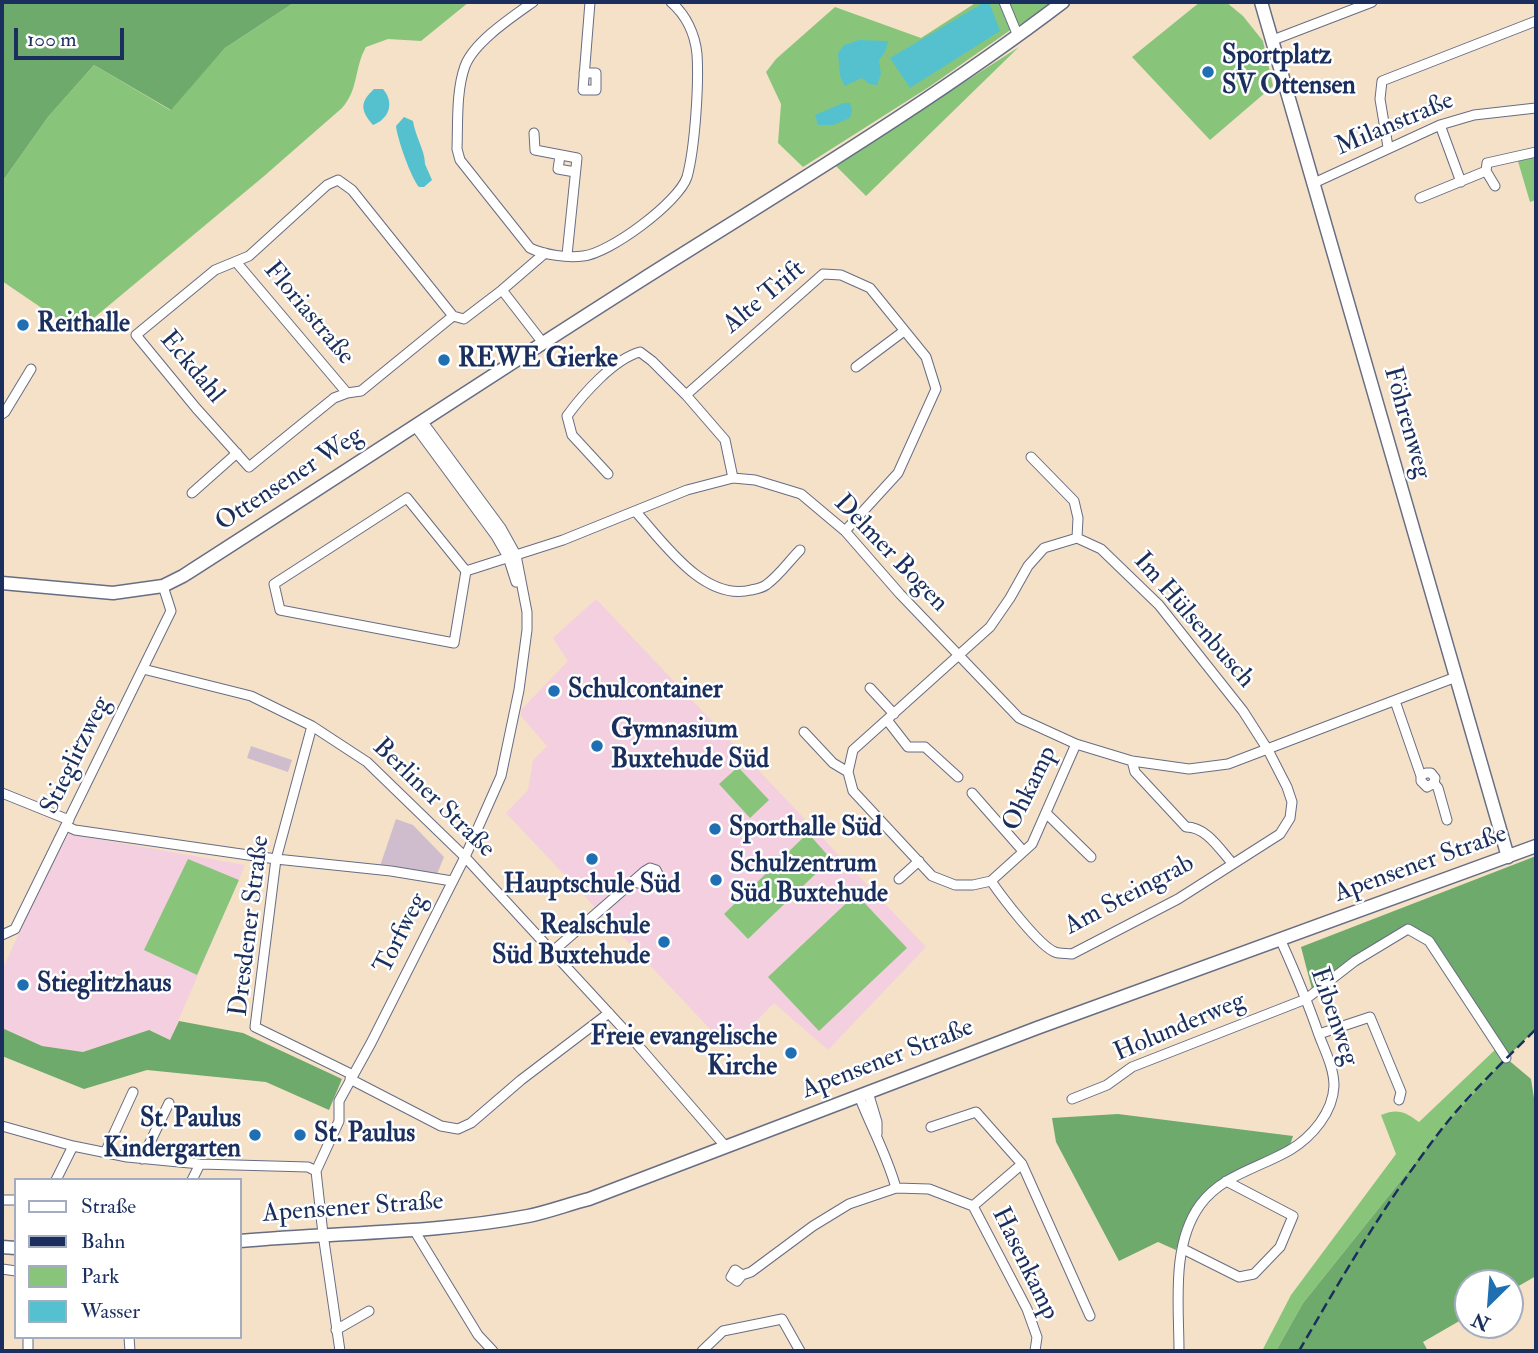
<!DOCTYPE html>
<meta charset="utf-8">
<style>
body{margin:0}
#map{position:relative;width:1538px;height:1353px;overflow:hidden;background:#f5e1c7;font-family:"IM FELL Double Pica",serif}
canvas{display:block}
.frame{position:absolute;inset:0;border:4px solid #1b2f5e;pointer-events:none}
.legend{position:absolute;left:14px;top:1178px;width:228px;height:161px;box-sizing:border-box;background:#fff;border:2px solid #a4acbf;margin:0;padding:9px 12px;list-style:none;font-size:21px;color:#1b2f5e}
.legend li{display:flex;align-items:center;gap:14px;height:35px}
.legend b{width:35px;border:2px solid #a4acbf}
.north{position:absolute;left:1454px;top:1269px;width:70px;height:70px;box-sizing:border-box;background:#fff;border:2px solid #a4acbf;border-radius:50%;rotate:205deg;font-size:19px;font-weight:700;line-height:28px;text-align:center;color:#1b2f5e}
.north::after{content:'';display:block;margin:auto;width:24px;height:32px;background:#1f6fb2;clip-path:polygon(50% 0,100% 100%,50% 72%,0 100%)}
.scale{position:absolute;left:14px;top:28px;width:110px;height:32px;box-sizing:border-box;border:4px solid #1b2f5e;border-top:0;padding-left:9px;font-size:21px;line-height:24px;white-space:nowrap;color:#1b2f5e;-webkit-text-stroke:5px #fff;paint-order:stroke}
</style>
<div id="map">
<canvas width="1538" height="1353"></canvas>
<div class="frame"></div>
<ul class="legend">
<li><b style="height:9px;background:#fff"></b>Straße</li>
<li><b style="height:9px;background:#1b2f5e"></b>Bahn</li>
<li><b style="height:19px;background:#88c57b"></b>Park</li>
<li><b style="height:19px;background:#55c1cf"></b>Wasser</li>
</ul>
<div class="north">N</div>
<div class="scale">100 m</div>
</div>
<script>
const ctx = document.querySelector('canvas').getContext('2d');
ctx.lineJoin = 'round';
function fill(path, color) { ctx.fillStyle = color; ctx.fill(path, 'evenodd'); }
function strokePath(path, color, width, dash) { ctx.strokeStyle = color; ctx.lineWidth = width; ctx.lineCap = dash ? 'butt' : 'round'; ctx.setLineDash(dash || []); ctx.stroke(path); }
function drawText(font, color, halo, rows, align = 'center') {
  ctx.font = font + ' "IM FELL Double Pica",serif'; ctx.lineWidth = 5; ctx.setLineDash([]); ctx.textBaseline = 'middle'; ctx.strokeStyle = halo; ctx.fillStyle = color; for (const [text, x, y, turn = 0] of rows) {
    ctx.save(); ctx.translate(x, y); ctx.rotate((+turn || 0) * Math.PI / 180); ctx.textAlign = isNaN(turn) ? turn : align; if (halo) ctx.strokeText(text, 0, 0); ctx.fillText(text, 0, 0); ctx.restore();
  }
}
const built = new Path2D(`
 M596,599L926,947L828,1050L774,1003L729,1049L506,813L528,790L533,760L547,746L521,716V710L568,661L553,638Z
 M69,834L245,865L170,1040L149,1030L83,1052L42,1046L2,1028V970L24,923L28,902Z`);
const industrial = new Path2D(`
 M251,746L292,760L288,772L247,758Z
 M396,819L413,825L444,857L437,874L380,866Z`);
const green = new Path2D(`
 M295,2H469L421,41L388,39L366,47C354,68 359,89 342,108L263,177L77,332L2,281V182L48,117L94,65L170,110L225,48Z
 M977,2H1057L1009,31L929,87L803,167L778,143L781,104L766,72L776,59L835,7L921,38Z
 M1200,2H1226L1243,16L1263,41L1273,86L1210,140L1132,57Z
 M1019,47L866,196L835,165Z
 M1536,157V200L1530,202L1517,158Z
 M738,767L769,800L750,818L719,784Z
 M808,833L831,859L748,939L724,914Z
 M188,859L239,880L197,975L144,950Z
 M856,894L907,948L819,1031L768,977Z
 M1498,1047L1506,1058L1443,1128L1303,1303L1276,1351H1262L1291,1295L1396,1154L1381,1115C1398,1108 1405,1112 1419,1122Z`);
const forest = new Path2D(`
 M2,2H295L225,48L171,110L94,65L48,117L2,182Z
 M1536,856V1029L1506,1058L1531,1079L1536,1111V1276L1510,1291V1283H1468V1316L1423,1342L1428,1351H1276L1303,1303L1443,1128L1506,1058L1429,941L1408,929L1313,993L1301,947Z
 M179,1021L243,1033L342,1079L329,1110L266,1082L147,1070L84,1089L2,1056V1028L42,1046L83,1052L149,1030L170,1040Z
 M1118,1114L1293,1136L1290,1145L1238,1170L1185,1225L1176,1250L1158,1242L1119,1261L1056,1142L1052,1118Z`);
const water = new Path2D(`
 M985,2H989L1000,31L910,88L890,58Z
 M859,40L888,41L885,52L879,60L881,74L877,85L869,84L862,78L845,86L840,76L838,53L844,45Z
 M374,89H383C395,103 389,119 373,125C360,110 360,102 374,89Z
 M843,103H850L852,109L850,118L833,125H818L815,115Z
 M404,117L413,121C415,136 425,150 425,164L432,180L424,187H419C411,178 397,138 396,126Z`);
const street = new Path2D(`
 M533,2C512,17 474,42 465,66C456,91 458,123 457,149L460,160L530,248C544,255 568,258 583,256C609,254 679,202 687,177C695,148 699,84 697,54C695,34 686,15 671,2
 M1004,2L1018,36
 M1273,40L1372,2
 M584,73H596V90H583L590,2
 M1440,125L1461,182
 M534,133L535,150L577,158L567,255
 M1388,147L1380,99L1382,81L1536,21
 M560,156L558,169L575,172
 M1486,171L1495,186
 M1314,183L1440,125L1474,115L1536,108
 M1420,198L1486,171L1487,163L1536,152
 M237,263L347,393
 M453,316L352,190L338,180L327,185L249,256L215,270L136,335L196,408L249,467L334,398L347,393L361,391L453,316L464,319L502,290
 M543,343L502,290L545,253
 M856,367L904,331
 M686,395L823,274L841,275L870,288L926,357L936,389L898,473L845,531
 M2,414L5,412L31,369
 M415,426L496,536L508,557L516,582
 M1031,457L1074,501L1078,518L1077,538
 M608,474L572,435L567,416C583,394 614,359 640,352L652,361L686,395L725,440L733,478
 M192,493L237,453
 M636,512C663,542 704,602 751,590C756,589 762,588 766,585C779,576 789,561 800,550
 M466,571L454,643L280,610L274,584L407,498L466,571L563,540L687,490L733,478L755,480L801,494L845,531L900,594L1019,718L1076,744L1132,761L1189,769L1228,764L1456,677
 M143,669L251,696L312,726L367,762L465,857L629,1035L726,1147
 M870,688L894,714
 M1395,701L1421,776V781L1427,787L1434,783L1435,778L1431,773H1426L1421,776
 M887,720L908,747H925L958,777
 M312,726L276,859L255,1027L353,1075
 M804,732L833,763L848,772
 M1132,761L1135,772L1186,827C1207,827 1220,850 1233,864
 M1434,783L1438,788L1447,820
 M2,793L69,820
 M972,793L1023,851
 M1046,813L1091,857
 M66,826L75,830L276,859L391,871L452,881
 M899,879L919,861
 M991,881C1002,897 1039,946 1055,952C1060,954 1067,953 1072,954L1178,899L1280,834L1290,818L1292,802L1287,787L1268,750L1243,711L1159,605L1101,549L1077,538L1044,548L1028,566L1010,598L990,627L853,750L848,772L853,791L932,876L955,885H973L991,881L1032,844L1076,744
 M2,935L15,929L171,611L163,586
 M552,952L645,871L650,868L656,870L659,876L657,882L651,885L632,882
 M1319,1034L1370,1017L1401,1092L1399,1100
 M350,1079L441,1126L458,1129L471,1123L521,1080L609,1013
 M868,1092L877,1122V1134
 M859,1096C871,1127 887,1155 896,1188L929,1189L973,1206L1027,1309L1037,1337L1035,1351
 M1072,1099L1107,1085L1132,1067L1306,999L1355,961L1408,929L1429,941L1506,1058
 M2,1126L73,1146L127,1157L200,1164L308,1167L316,1171
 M931,1127L976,1112L1022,1164
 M105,1153L133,1092
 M142,1159L169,1103
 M56,1180L73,1146
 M192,1180L200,1164
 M2,1200H16
 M973,1206L1022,1164L1090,1316
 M414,1230L478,1335L493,1351
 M1183,1249L1239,1277L1254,1274L1280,1247L1293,1216L1226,1181
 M2,1269L16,1271
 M742,1275L737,1281L731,1277L735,1270L742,1275L751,1272L813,1226L849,1204L896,1188
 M336,1330L369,1311
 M28,1337V1351
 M129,1337L130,1351
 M340,1351L323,1234L316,1171L339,1121V1101L371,1043L465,857L501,776L519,690L527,630V612L516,555L501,528L422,421
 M702,1351L723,1331L782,1319L800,1351
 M1179,1351C1179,1305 1171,1245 1200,1205C1222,1175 1259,1168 1290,1150C1312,1137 1333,1112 1334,1086C1334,1068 1325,1051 1319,1035C1308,1003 1295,972 1281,941`);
const secondary = new Path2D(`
 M1261,2L1508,857
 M2,583L113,593L163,586L183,576C336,478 487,378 640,281C782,191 929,104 1063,2
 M240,1241C335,1232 433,1234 528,1216C548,1212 569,1204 589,1199L1037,1028L1536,846
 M2,1247L16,1248`);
const rail = new Path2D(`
 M1299,1351C1343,1275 1387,1200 1441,1130C1469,1094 1504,1061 1536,1029`);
const markers = [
 [1208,72,7,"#1f6fb2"],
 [23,325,7,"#1f6fb2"],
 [444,360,7,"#1f6fb2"],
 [554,691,7,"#1f6fb2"],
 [597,746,7,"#1f6fb2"],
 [715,829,7,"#1f6fb2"],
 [592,859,7,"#1f6fb2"],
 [716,880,7,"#1f6fb2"],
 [664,942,7,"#1f6fb2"],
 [23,985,7,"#1f6fb2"],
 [791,1053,7,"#1f6fb2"],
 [255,1135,7,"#1f6fb2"],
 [300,1135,7,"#1f6fb2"]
];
const poiNames = [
 ["Sportplatz",1222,57],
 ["SV Ottensen",1222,87],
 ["Reithalle",37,325],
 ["REWE Gierke",458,360],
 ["Schulcontainer",568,691],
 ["Gymnasium",611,731],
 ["Buxtehude Süd",611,761],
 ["Sporthalle Süd",729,829],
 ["Schulzentrum",730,865],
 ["Süd Buxtehude",730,895],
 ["Hauptschule Süd",592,886,"center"],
 ["Realschule",650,927,"right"],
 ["Süd Buxtehude",650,957,"right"],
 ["Stieglitzhaus",37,985],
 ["Freie evangelische",777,1038,"right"],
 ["Kirche",777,1068,"right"],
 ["St. Paulus",241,1120,"right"],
 ["Kindergarten",241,1150,"right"],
 ["St. Paulus",314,1135]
];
const streetNames = [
 ["Milanstraße",1395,125,-23],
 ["Alte Trift",765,298,-40],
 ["Floriastraße",308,314,50],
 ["Eckdahl",191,368,50],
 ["Föhrenweg",1406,423,74],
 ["Ottensener Weg",290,480,-33],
 ["Delmer Bogen",890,554,46],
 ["Im Hülsenbusch",1193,621,49],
 ["Stieglitzweg",77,756,-64],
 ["Ohkamp",1031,789,-64],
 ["Berliner Straße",433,799,44],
 ["Apensener Straße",1421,865,-20],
 ["Am Steingrab",1130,896,-28],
 ["Dresdener Straße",251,926,-83],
 ["Torfweg",402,934,-63],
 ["Eibenweg",1333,1017,71],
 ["Holunderweg",1180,1028,-23],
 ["Apensener Straße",888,1060,-21],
 ["Apensener Straße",353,1209,-4],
 ["Hasenkamp",1024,1264,64]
];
fill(built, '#f3cfdf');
fill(industrial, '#cfbdce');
fill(green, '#88c57b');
fill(forest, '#6eaa6b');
fill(water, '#55c1cf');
strokePath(street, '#676d83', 11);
strokePath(secondary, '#676d83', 15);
strokePath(street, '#fff', 9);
strokePath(secondary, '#fff', 12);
strokePath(rail, '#1b2f5e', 2.5, [10, 5]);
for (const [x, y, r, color] of markers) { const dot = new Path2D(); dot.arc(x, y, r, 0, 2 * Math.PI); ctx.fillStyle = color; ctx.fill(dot); strokePath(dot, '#fff', 2.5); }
drawText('bold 26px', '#1b2f5e', '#fff', poiNames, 'left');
drawText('26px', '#1b2f5e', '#fff', streetNames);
</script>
